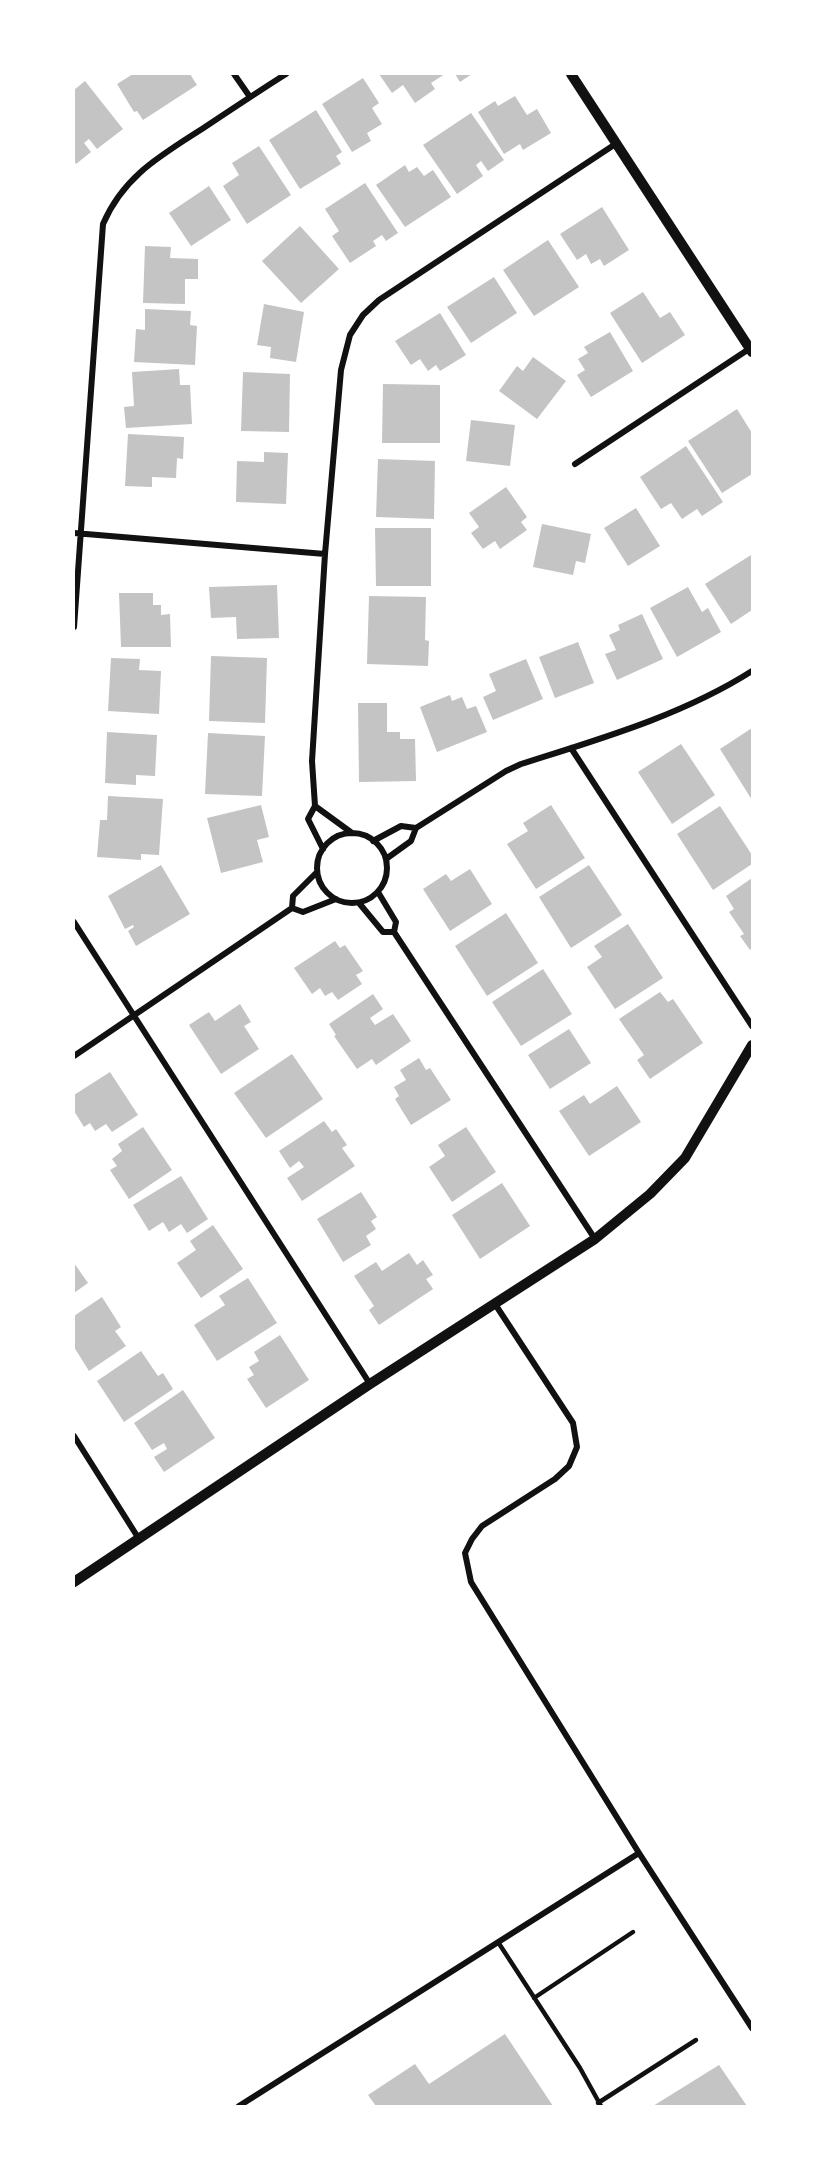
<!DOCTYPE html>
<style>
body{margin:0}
#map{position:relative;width:826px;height:2180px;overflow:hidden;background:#fff;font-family:"Exo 2",sans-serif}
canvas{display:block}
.frame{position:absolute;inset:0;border:75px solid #fff;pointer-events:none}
</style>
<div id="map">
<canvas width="826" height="2180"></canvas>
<div class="frame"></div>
</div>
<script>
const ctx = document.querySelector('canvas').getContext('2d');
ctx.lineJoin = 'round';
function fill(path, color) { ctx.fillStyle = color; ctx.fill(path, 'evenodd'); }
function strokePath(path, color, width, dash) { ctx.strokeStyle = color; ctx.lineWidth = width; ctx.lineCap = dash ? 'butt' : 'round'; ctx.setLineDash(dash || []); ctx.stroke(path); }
const building = new Path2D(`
 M133,74H190L197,85L143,120L137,111L134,112L117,84Z
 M379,74H445L431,83L435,89L415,103L403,85L392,93Z
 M455,74H472L460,82Z
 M363,78L379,103L372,108L382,124L367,133L371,141L352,152L322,104Z
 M85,81L123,129L97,149L89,139L84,143L91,152L76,164L74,160V90Z
 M515,96L527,115L537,109L551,133L523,150L520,144L504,154L478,112L495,101L498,106Z
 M316,110L342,152L336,156L341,164L300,189L269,140Z
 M471,113L504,160L488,171L481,161L476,165L483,176L457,194L423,145Z
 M259,146L291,195L247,224L223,186L239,175L232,163Z
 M405,165L409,172L417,167L424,176L433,170L451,197L405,227L376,185Z
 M365,183L398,233L386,241L382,235L373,241L376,246L350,263L332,236L339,231L325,209Z
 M209,186L231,220L191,246L169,213Z
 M602,207L629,250L604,266L600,259L591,264L586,254L577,260L560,234Z
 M300,226L339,269L301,303L262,261Z
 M548,240L579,287L534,316L503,270Z
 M145,246L171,247L170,258L198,259V279H185V304L143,303Z
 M494,277L517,313L471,343L447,307Z
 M643,292L660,318L670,312L685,335L642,363L610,313Z
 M264,304L304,312L296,362L270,358L271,347L257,345Z
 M145,309L191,311L190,325L197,326L195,365L134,362L136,329L145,330Z
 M440,313L466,355L440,371L436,365L428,371L420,359L411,365L395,341Z
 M610,332L633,371L591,397L577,375L585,370L578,359L588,353L584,347Z
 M533,357L566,381L537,419L499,391L517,366L523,371Z
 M179,369L180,385H190L192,424L126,428L124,407L134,406L132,372Z
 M243,372L290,374L289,432L241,431Z
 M383,384L440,385V443H382Z
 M737,409L752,433V474L722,493L688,441Z
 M471,420L515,425L510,466L466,461Z
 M128,434L184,437L183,459L177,458L176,478L152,477V487L125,486Z
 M686,446L723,502L702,516L697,509L682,519L671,503L661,509L640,477Z
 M264,452L288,453L286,504L236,502L237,461L264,462Z
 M378,459L435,461L434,519L376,517Z
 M506,487L527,517L521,522L527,530L500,549L495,541L483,549L471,533L479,527L469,513Z
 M636,508L660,546L628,566L604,528Z
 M542,524L591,534L585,563L576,561L573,575L533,567Z
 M375,528H431V586H376Z
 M751,555L752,558V610L731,624L705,584Z
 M277,585L279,638L237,639L236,617L211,618L209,587Z
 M688,587L702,612L708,608L721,632L677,657L650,608Z
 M119,593H153V605H161V615L170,614L171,647H121Z
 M369,596L426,597L425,640L429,641L428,666L367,664Z
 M642,614L663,659L617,680L605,654L616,650L609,635L620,630L618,625Z
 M578,642L594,683L555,698L539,657Z
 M211,656L267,658L265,723L209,721Z
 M111,658L140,659L139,670L161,671L159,714L108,711Z
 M526,659L543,699L493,720L483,697L496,691L489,674Z
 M450,695L452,701L462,697L467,709L476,706L487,732L437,752L420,707Z
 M358,703H387V732H400V739H415L416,781L359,782Z
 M752,728V800L720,749Z
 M107,732L157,735L155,776L136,775V785L105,783Z
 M208,733L265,736L262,796L205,794Z
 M681,744L715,795L672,824L638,772Z
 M108,796L163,799L159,855L141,854V860L97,857L100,820H107Z
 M261,805L269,837L257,840L263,862L221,873L207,818Z
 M551,805L585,858L536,889L507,844L528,831L523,823Z
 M720,806L752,855V864L713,890L677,834Z
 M161,865L190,914L136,946L128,931L134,927L133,925L125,929L108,896Z
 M589,865L622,915L571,948L539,897Z
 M470,869L492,904L450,931L423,889L446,874L451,881Z
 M752,878V948L750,950L740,936L744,934L729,912L734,909L726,896Z
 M506,913L538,963L487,996L455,946Z
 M628,924L663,978L615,1009L587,967L602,957L594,946Z
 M335,941L340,948L345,945L363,971L356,975L362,984L338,1000L332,992L325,996L320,988L312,994L294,968Z
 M543,969L572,1014L521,1046L492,1002Z
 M660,992L668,1002L673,999L703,1043L650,1079L637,1060L644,1055L619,1019Z
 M373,994L383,1009L370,1018L375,1025L393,1014L411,1041L376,1065L372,1059L357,1069L334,1036L336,1035L329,1024Z
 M240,1004L251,1022L244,1026L259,1049L221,1074L189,1025L209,1012L215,1021Z
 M569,1029L591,1063L550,1089L528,1055Z
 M292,1054L323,1099L266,1138L234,1093Z
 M419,1058L426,1070L430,1068L451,1100L411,1125L395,1099L399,1096L394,1087L406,1080L400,1070Z
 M110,1072L138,1115L112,1132L106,1124L95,1131L90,1123L84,1127L74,1111V1095Z
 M617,1086L641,1122L589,1156L559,1111L584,1095L590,1104Z
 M324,1121L332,1132L336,1129L347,1145L342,1148L355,1166L302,1201L287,1178L304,1167L299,1161L290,1168L279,1151Z
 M143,1127L172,1170L129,1199L110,1170L117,1166L112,1159L122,1151L118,1144Z
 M466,1127L496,1172L452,1202L429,1167L445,1156L438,1145Z
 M181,1176L208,1219L187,1233L181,1224L169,1232L163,1222L149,1231L133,1205Z
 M502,1183L530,1226L480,1259L452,1215Z
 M361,1192L377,1217L371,1221L376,1229L366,1236L371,1245L343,1262L317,1219Z
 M213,1225L243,1269L201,1298L177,1263L196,1250L190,1241Z
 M409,1253L417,1265L423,1260L433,1275L426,1279L433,1289L379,1325L369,1310L374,1306L354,1276L376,1262L382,1271Z
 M74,1263L88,1283L74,1293Z
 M248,1278L277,1323L217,1361L194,1325L225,1305L219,1296Z
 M102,1297L121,1327L115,1331L126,1346L89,1371L74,1347V1316Z
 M280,1335L309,1380L266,1408L247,1379L254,1375L249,1367L259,1361L254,1352Z
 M141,1351L158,1376L163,1373L173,1389L124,1422L97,1381Z
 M183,1390L215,1438L164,1472L154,1457L167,1449L164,1443L152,1450L134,1423Z
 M505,2034L553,2106H376L368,2095L415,2064L429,2084Z
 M719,2065L747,2106H653Z`);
const service = new Path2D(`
 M498,1942L580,2068L601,2106
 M534,1998L633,1932
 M598,2103L696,2040`);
const minor = new Path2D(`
 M234,74L250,97
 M575,464L752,347
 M74,533L325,554
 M74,627L103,224C124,175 162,155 205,127C232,109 259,91 286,74
 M571,748L752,1026
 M315,806L312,761L325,554L341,370L350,335L363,315L379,300L617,143
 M416,828L506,771L521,764C600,739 683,715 752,671
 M317 868a35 35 0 1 1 70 0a35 35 0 1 1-70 0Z
 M373,841L401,826L416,828L411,841L386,859
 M323,849L308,819L315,806L352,833
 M317,872L293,896L292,908L303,912L336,899
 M359,903L383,932H394L396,922L378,892
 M74,922L370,1384
 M394,932L595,1239
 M74,1056L292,908
 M495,1304L573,1423L577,1447L569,1466L555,1479L482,1526L472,1539L465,1553L471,1582L639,1853L752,2028
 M74,1436L139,1539
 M239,2106L639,1853`);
const tertiary = new Path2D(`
 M571,74L752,352
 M74,1582L370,1384L595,1239L650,1194L685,1158L752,1045`);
fill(building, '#c4c4c4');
strokePath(service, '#111', 4.5);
strokePath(minor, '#111', 6);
strokePath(tertiary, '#111', 10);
</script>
